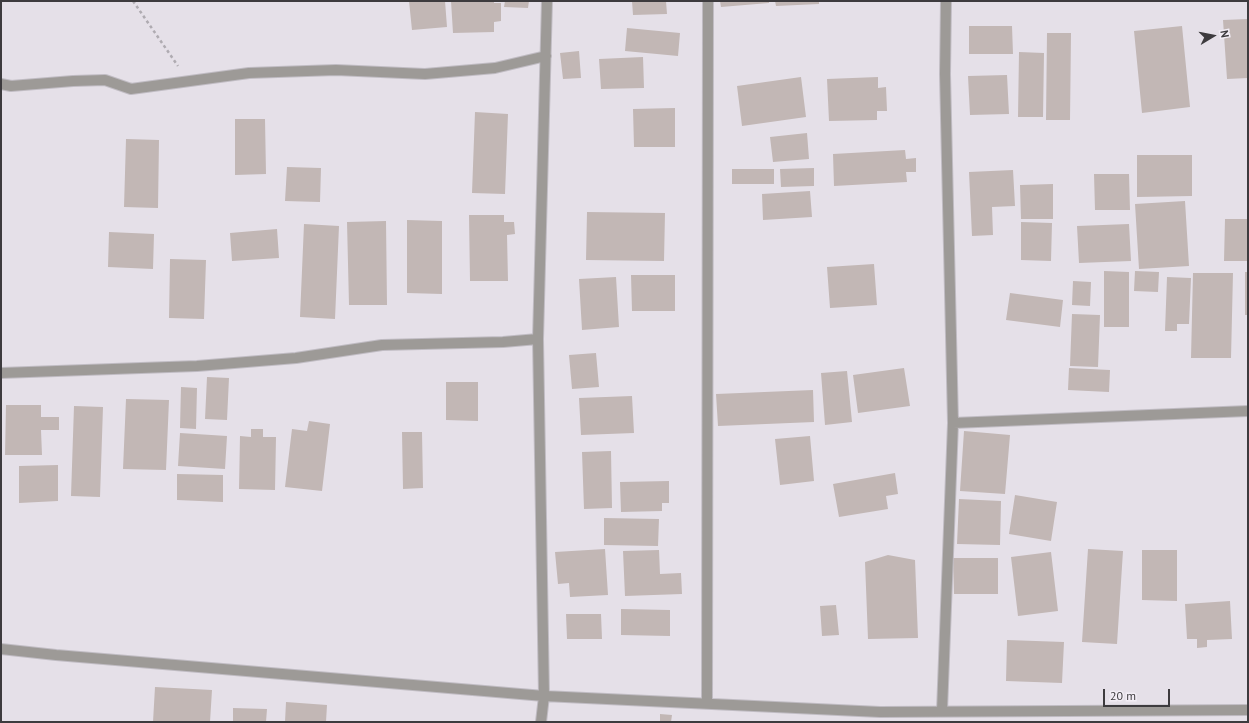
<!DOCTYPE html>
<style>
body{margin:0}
#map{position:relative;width:1249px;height:723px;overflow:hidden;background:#e5e0e8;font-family:"PT Sans",sans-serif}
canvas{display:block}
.frame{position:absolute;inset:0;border:2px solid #3d3b3e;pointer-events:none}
.north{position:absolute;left:1193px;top:16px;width:40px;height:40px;-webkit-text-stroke:3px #f2edf5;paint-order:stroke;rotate:80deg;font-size:11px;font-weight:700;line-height:16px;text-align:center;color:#3d3b3e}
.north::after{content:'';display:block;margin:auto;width:14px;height:18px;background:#3d3b3e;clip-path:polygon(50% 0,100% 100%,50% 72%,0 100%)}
.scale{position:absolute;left:1103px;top:689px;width:67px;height:18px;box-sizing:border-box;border:2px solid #3d3b3e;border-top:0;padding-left:5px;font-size:12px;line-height:14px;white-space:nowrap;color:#3d3b3e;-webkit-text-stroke:3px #f2edf5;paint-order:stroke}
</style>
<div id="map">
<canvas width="1249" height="723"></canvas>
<div class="frame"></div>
<div class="north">N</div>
<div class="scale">20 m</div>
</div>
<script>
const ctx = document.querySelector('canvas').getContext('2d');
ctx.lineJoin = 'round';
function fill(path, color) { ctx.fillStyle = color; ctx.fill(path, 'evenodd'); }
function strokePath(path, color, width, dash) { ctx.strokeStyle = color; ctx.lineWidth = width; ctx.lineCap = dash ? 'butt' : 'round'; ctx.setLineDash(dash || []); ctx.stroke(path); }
const building = new Path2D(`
 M409,1H445L447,27L412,30Z
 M451,1H494V3H501V21L494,22V32L453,33Z
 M505,1H529L528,8L504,7Z
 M632,1H666L667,14L633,15Z
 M720,1H769V3L721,7Z
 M775,1H819V4L776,6Z
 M1248,19V78L1227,79L1223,20Z
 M969,26H1012L1013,54H969Z
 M1182,26L1190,107L1142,113L1134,31Z
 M627,28L680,33L678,56L625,51Z
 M1047,33H1071L1070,120H1046Z
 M579,51L581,78L563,79L560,53Z
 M1019,52L1044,53L1043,117H1018Z
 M643,57L644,88L601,89L599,59Z
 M1007,75L1009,114L970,115L968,76Z
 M801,77L806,117L742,126L737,86Z
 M878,77V88L886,87L887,111H877V120L829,121L827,79Z
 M675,108V147H634L633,109Z
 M475,112L508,114L505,194L472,193Z
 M235,119H265L266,174L235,175Z
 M807,133L809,159L773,162L770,137Z
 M126,139L159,140L158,208L124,207Z
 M905,150L906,159L916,158V172H906L907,182L834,186L833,154Z
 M1137,155H1192V196L1137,197Z
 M287,167L321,168L320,202L285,201Z
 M814,168V186L781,187L780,169Z
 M732,169H774V184H732Z
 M1013,170L1015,206L992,207L993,235L972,236L969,172Z
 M1094,174H1129L1130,210H1095Z
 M1053,184V219H1021L1020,185Z
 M810,191L812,217L763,220L762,194Z
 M1185,201L1189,266L1139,269L1135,204Z
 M587,212L665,213L664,261L586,260Z
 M469,215H504V222H514L515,234L507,235L508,281H470Z
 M1225,219H1248V261H1224Z
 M407,220L442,221V294L407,293Z
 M386,221L387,305H349L347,222Z
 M1021,222L1052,223L1051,261L1021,260Z
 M304,224L339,226L335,319L300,317Z
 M1129,224L1131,261L1079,263L1077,226Z
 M277,229L279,258L232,261L230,233Z
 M109,232L154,234L153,269L108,267Z
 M170,259L206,260L204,319L169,318Z
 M874,264L877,305L830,308L827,267Z
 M1104,271L1129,272V327H1104Z
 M1135,271L1159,272L1158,292L1134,291Z
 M1245,272H1248V315H1245Z
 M1193,273H1233L1231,358H1191Z
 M631,275H675V311H632Z
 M616,277L619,327L582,330L579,279Z
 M1167,277L1191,278L1189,324H1177V331H1165Z
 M1073,281L1091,282L1090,306L1072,305Z
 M1010,293L1063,300L1060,327L1006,320Z
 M1072,314L1100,315L1098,367L1070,366Z
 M596,353L599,387L572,389L569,355Z
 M904,368L910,406L858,413L853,375Z
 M1069,368L1110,370L1109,392L1068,390Z
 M847,371L852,422L825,425L821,373Z
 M207,377L229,378L227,420L205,419Z
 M446,382H478V421L446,420Z
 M181,387L197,388L196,429L180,428Z
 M813,390L814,422L718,426L716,394Z
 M632,396L634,433L581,435L579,398Z
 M126,399L169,400L166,470L123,469Z
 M6,405H41V417H59V430H41L42,455H5Z
 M74,406L103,407L100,497L71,496Z
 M309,421L330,424L322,491L285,487L292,429L307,431Z
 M251,429H263V437H276L275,490L239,489L240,436L251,437Z
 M964,431L1010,435L1005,494L960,491Z
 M402,432H422L423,488L403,489Z
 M180,433L227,436L225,469L178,466Z
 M810,436L814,481L780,485L775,439Z
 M611,451L612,508L584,509L582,452Z
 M58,465V501L19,503V466Z
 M895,473L898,494L886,496L888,509L839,517L833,484Z
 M177,474L223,475V502L177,500Z
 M669,481V503H662V511L621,512L620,482Z
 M1015,495L1057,502L1051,541L1009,534Z
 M959,499L1001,501L1000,545L957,544Z
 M604,518L659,519L658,546L604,545Z
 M605,549L608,595L570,597L569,583L558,584L555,552Z
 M1088,549L1123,551L1117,644L1082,642Z
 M659,550L660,574L681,573L682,594L625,596L623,551Z
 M1142,550H1177V601L1142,600Z
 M1051,552L1058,611L1018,616L1011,557Z
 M888,555L915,560L918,638L868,639L865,562Z
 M953,558H998V594H954Z
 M1230,601L1232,639L1207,640V647L1197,648V639H1187L1185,604Z
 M836,605L839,635L822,636L820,606Z
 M621,609L670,610V636L621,635Z
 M566,614H601L602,639H567Z
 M1007,640L1064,642L1062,683L1006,681Z
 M155,687L212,690L210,722H153Z
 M286,702L327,705L326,722H285Z
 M233,708L267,709L266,722H233Z
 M660,714L672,715L671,722H660Z`);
const path = new Path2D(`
 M133,1L178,66`);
const minor = new Path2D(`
 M1,84L11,86L73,81L105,80L131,89L249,73L336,70L425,74L495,68L546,56
 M538,339L547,1
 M1,373L197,366L296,358L382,345L503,342L538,339L544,696L56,655L1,649
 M953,423L1248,411
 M707,703L708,1
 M942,711L953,423L945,74L946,1
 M541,722L544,696L880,712L1248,710`);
fill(building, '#c2b7b5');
strokePath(minor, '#c0bcc3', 12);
strokePath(path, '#afabb1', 2.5, [3, 3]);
strokePath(minor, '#9d9a97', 10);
</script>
